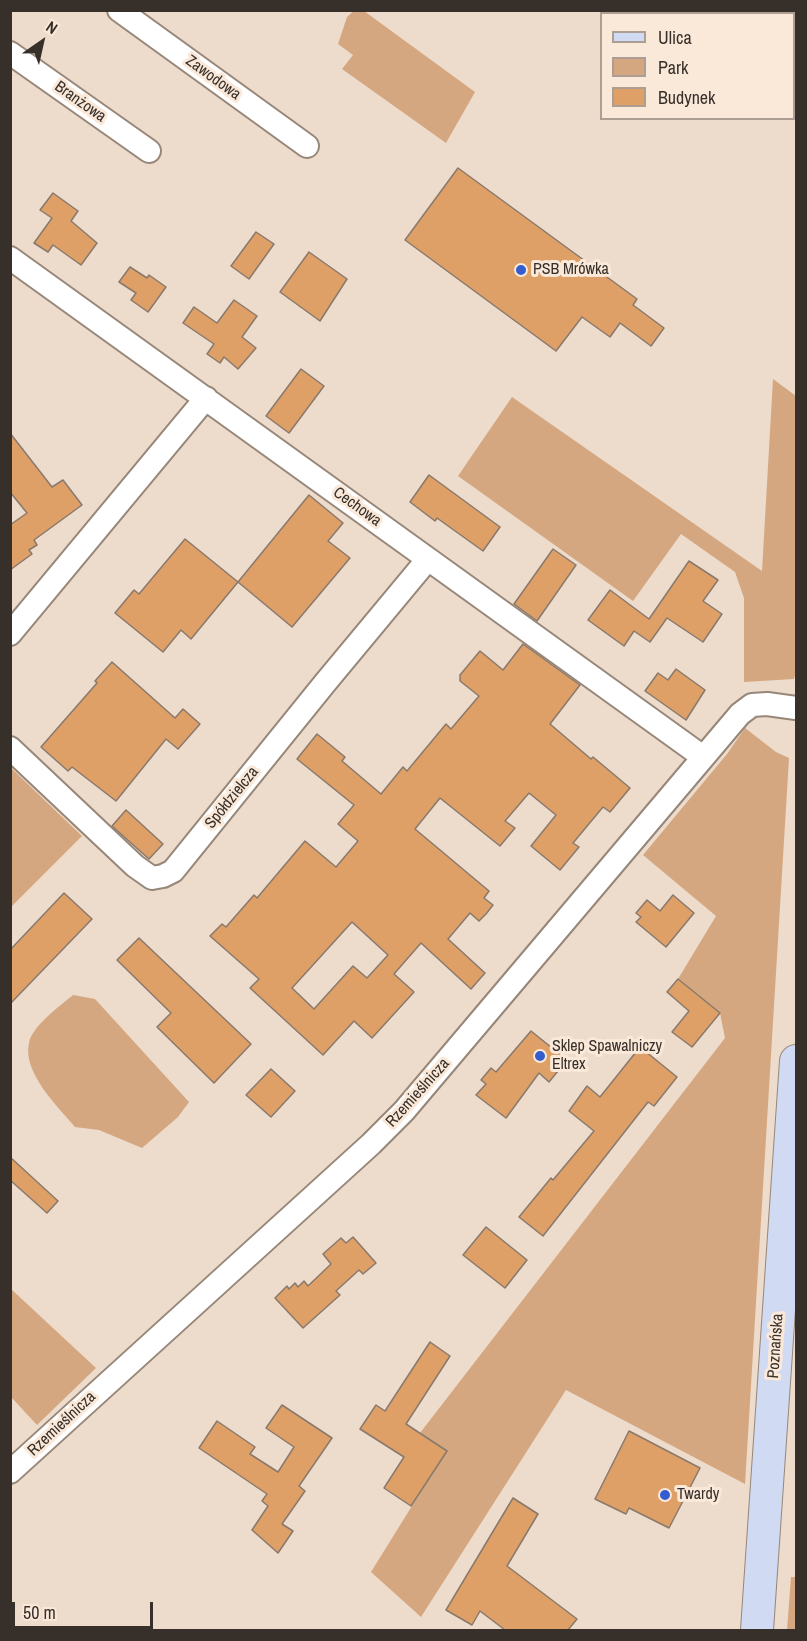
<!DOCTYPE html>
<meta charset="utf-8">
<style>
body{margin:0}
#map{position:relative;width:807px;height:1641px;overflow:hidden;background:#eddbcc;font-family:"Archivo Narrow",sans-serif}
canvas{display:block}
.frame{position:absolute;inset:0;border:12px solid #37302a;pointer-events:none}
.legend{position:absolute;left:600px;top:12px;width:195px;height:108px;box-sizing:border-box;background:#fae8d9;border:2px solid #ac9e93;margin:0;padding:8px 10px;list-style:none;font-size:18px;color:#37302a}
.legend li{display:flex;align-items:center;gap:12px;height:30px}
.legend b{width:30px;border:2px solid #ac9e93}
.north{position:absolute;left:12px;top:12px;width:60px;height:60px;-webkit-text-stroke:4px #fae8d9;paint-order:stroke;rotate:34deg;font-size:16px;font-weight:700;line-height:24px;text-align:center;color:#37302a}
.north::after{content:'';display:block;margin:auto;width:21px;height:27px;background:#37302a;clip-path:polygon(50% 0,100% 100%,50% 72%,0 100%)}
.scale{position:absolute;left:12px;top:1602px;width:141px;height:27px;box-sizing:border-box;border:3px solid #37302a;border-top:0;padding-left:8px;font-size:18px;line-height:21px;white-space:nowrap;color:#37302a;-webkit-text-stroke:4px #fae8d9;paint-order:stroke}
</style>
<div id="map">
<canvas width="807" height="1641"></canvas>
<div class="frame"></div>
<ul class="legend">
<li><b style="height:8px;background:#d0daf2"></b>Ulica</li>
<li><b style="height:16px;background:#d4a780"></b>Park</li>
<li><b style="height:16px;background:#dea066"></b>Budynek</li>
</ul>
<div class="north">N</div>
<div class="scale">50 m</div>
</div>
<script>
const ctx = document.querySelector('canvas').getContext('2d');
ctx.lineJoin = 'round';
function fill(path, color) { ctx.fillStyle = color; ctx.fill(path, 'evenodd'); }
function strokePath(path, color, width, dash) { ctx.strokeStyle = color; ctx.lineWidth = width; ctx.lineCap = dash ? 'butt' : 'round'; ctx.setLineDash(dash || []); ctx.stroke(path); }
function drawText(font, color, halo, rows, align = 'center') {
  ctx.font = font + ' "Archivo Narrow",sans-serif'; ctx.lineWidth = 6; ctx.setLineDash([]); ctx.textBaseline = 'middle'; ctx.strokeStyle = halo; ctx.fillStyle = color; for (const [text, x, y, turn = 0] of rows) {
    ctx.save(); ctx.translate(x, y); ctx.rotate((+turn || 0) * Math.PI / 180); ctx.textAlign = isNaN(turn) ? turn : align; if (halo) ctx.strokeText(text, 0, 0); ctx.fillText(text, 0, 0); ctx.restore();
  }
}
const green = new Path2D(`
 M355,10L364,11L475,92L446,143L342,69L353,55L338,44L347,17Z
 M773,379L796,396V671L794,679L744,682V598L735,572L681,534L633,601L458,476L512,397L762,571Z
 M745,728L776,752L789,758L745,1484L566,1390L421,1617L371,1572L446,1451L420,1433L725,1038L720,1013L678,979L716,916L643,855L727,754Z
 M11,768L82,836L11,907H10Z
 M73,995L95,999L189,1102L178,1117L142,1148L99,1130L75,1127C58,1107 22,1072 29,1043C32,1026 60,1006 73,995Z
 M11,1289L96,1368L37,1425L11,1397Z
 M791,1577H796V1630H787Z`);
const building = new Path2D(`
 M458,168L637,299L633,305L664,328L651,346L620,323L610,337L582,317L556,351L405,240Z
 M53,193L78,211L71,221L97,243L81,265L53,245L48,252L34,243L52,218L40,210Z
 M256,232L274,244L249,279L231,266Z
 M309,252L347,279L320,321L280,292Z
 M130,267L147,278L149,275L166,287L148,312L131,300L136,293L119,282Z
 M234,300L257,316L242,337L256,348L238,369L224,357L220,363L207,354L214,344L183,323L194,307L217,323Z
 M301,369L324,386L289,433L266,416Z
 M10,433L52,487L63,480L82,505L34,540L37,545L29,550L32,554L10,570V525L27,513L10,492Z
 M429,475L500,527L483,551L437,518L435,521L410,502Z
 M309,495L343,523L328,541L350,558L292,627L238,582Z
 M185,539L238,582L191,639L181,630L163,652L115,613L134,590L139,594Z
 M553,549L576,565L537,621L514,604Z
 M689,561L718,580L703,601L722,614L703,642L667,618L650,642L634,631L624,646L588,620L610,590L649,619Z
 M523,644L580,685L550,724L591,759L593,757L630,788L610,812L603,807L573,843L579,847L560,870L531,846L556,815L529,793L505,821L515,828L500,846L440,798L415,829L489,891L484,898L493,905L486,914L479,921L470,913L448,939L485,973L471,989L421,943L394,974L414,992L372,1038L354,1021L323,1055L250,988L259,979L210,936L222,924L226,927L254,895L257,898L305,841L336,867L358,841L338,824L354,805L297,759L317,734L345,757L342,761L381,794L403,767L407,771L446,724L451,729L479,696L460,681V675L480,651L503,670ZM352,922L388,955L367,978L353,966L314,1009L292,988Z
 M112,662L175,718L183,709L200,724L178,749L166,739L116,801L72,767L68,771L41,747L97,683L95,681Z
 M676,669L705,690L686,720L645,691L658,673L668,680Z
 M126,810L163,844L149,859L112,826Z
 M64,893L92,919L10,1004V950Z
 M673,895L694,913L666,947L636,922L641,917L636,913L647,900L660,911Z
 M139,938L251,1044L214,1083L157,1027L171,1013L117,960Z
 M678,979L720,1013L692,1047L672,1032L689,1011L667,992Z
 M531,1031L567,1060L549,1082L539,1073L506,1118L476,1095L486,1084L481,1080L491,1068L496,1072Z
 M640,1047L677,1077L654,1106L648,1102L543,1236L519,1217L551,1178L553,1180L594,1131L569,1111L587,1086L600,1097Z
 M271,1069L295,1091L271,1117L246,1095Z
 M10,1157L58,1201L47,1213L10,1180Z
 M486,1227L527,1260L505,1288L463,1255Z
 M353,1237L376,1263L363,1274L359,1270L336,1291L340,1295L303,1328L275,1298L287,1286L289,1289L295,1283L298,1287L304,1281L308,1286L331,1264L323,1254L341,1238L346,1243Z
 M430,1342L450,1356L406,1424L447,1451L411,1506L384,1488L404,1457L360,1429L376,1405L385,1411Z
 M282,1405L332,1438L299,1486L305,1491L282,1524L293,1531L278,1553L252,1530L268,1506L262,1501L267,1494L199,1448L217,1421L255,1447L250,1454L278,1472L294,1447L266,1428Z
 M629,1431L700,1468L669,1528L629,1508L626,1514L595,1499Z
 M513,1498L538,1514L507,1566L577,1619L568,1630H505L480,1611L472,1625L446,1610Z`);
const minor = new Path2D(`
 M119,10L307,146
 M10,53L149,151
 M10,258L703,757
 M10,634L206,398
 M10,748L135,866L152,878L163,876L173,871L325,683L428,559
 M10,1472L371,1144L404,1111L740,714L752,705L767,704L796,708`);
const secondary = new Path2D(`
 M757,1630L796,1061`);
const markers = [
 [521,270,6,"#345ece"],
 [540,1056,6,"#345ece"],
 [665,1495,6,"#345ece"]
];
const streetNames = [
 ["Zawodowa",213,78,36],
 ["Branżowa",80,102,35],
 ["Cechowa",357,507,36],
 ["Spółdzielcza",232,798,-51],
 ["Rzemieślnicza",418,1093,-48],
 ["Poznańska",776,1346,-86],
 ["Rzemieślnicza",62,1424,-43]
];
const poiNames = [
 ["PSB Mrówka",533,270],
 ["Sklep Spawalniczy",552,1047],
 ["Eltrex",552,1065],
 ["Twardy",677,1495]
];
fill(green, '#d4a780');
fill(building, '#dea066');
strokePath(building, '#89796c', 1.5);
strokePath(minor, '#978779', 26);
strokePath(secondary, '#978779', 34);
strokePath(minor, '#fff', 22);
strokePath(secondary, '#d0daf2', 32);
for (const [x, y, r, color] of markers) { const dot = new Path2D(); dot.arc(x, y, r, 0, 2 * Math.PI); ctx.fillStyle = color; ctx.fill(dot); strokePath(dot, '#fae8d9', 2); }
drawText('16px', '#37302a', '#fae8d9', streetNames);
drawText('16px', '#37302a', '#fae8d9', poiNames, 'left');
</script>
